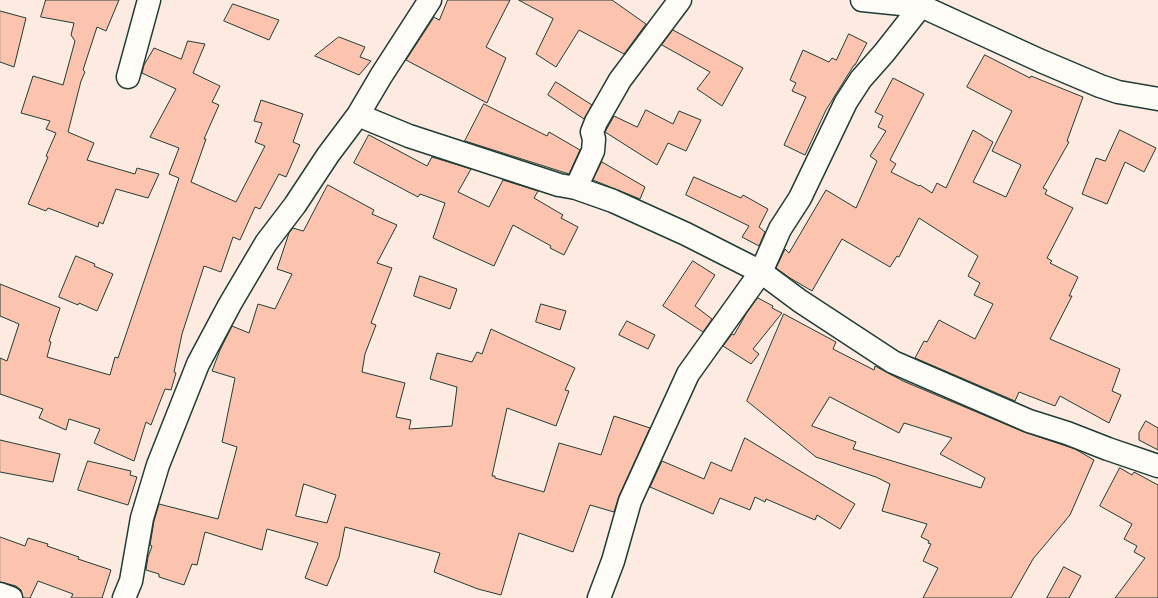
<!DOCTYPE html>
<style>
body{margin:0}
canvas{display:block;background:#fdebe1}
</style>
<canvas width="1158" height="598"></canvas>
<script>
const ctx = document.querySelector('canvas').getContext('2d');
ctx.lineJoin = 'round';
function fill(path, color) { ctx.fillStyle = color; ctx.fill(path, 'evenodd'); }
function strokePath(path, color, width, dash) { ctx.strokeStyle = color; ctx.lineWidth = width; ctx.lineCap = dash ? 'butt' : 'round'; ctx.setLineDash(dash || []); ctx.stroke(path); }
const building = new Path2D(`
 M46,0H119L106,31L97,27L83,70L85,72L81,81L68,132L94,143L87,160L135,174L137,168L159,174L148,198L116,189L103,224L99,222L98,227L48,208L46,211L28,204L48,157L46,156L56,133L46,129L50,121L21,113L33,76L63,85L75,41L71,35L74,23L41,17Z
 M448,0H510L486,47L506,58L487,103L406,60L434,17L439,20Z
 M519,0H612L646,24L624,54L579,30L556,67L536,54L553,19Z
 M233,4L279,20L269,40L224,21Z
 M0,11L26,18L14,67L0,62Z
 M673,30L743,68L722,106L697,89L710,72L662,45Z
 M849,34L867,43L855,65H854L826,110L805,155L784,145L806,97L792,91L796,83L790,80L803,50L829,62L832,58L836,60Z
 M339,37L365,47L360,57L371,61L359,75L315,56Z
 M188,41L205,44L193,73L220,86L212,102L219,105L204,139H206L191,182L236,202L265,146L255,142L262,123L254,121L261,100L303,114L293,142L300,145L286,177L279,174L260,209L255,207L240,240L233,237L221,272L204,266L182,334L174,372L176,373L171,390L165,389L151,425L146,422L134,461L94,443L100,429L69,419L66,430L39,418L43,409L0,394V358L7,361L19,324L0,316V284L60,308L49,341L51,342L47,357L110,375L115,357L118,358L179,178L169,174L179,148L150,137L176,89L142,73L144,65L154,48L181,59Z
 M985,55L1030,78L1031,76L1083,97L1067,141L1069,142L1043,188L1047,190L1045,194L1073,208L1047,258L1052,261L1050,263L1078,277L1069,296H1072L1050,339L1120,369L1112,391L1121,395L1109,423L1060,396L1055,406L1019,392L1015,401L915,358L924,341L927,342L939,320L975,339L993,304L974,295L980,283L968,276L978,256L919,218L899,257L897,256L890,267L842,239L812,291L790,278L776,268L785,249L789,253L826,190L856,208L877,161L870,156L886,131L878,127L883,116L875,112L893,78L924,94L890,160L896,164L891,172L919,186L920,185L932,193L937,183L946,188L973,130L993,142L973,182L1006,197L1021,165L992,151L1012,111L967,87Z
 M556,82L592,105L584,119L548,95Z
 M484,104L547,136L549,132L580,150L569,174L465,141Z
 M646,110L673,124L679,111L701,120L686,151L668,143L657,165L605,132L614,116L637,127Z
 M1120,130L1156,148L1144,172L1125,162L1107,204L1082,194L1096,158L1105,161Z
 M369,135L427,166L432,157L471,169L458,192L489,207L503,180L538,191L534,198L563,215L561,218L578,227L564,255L550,248L551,246L513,225L494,266L433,238L445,203L420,194L418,197L354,163Z
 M602,162L645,187L640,199L593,180Z
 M694,177L741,198L743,195L768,209L759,227L765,232L759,246L742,237L749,226L686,195Z
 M328,185L374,210L372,214L397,225L377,263L392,268L371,323L376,325L365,354L362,372L405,383L396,417L411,420L409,429L452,426L457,387L430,379L437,353L472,362L477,352L482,354L491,329L575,368L565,390L569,391L556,426L507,408L492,476H495V478L544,492L559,443L601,455L614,416L650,428L619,496L614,512L590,505L573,552L519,533L501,595L478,589L434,572L440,553L345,527L339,557L327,586L305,578L318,543L267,529L262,550L205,532L197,565L192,564L184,585L159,577V574L146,570L148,557L152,546L150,545L154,521L159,504L218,519L237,447L222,442L235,378L212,371L220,350L232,326L249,333L258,304L275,309L292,274L277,269L289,233L293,228L303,231ZM304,484L336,495L327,523L296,516Z
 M76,256L95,264L94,266L113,274L97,311L79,303L78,305L59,297Z
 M693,261L715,275L695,306L712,319L703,332L663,306Z
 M420,276L457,289L450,309L414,296Z
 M758,298L773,306L772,308L782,313L753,349L759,354L751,364L723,346L732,334L734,335L746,314Z
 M541,304L566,311L560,330L536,322Z
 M784,314L836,342L833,349L874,370L875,366L903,381L1024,432L1075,449L1094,460L1070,515L1033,559L1011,598H923L938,568L923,561L931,544L928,543L929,541L921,537L927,524L882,511L890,484L876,477L816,457L747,401ZM830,397L899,433L904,423L952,438L940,454L985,478L981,488L853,449L856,442L812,426Z
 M627,321L655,335L648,349L619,335Z
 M1146,421L1158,428V450L1139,440V433Z
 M745,438L855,504L840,529L817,515L815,520L766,499L765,502L755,497L750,510L720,498L713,514L650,487L662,461L704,479L711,462L731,471Z
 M0,440L60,454L53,482L0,472Z
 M88,461L131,471L130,475L137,477L128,505L78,490Z
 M1120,468L1132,475L1134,472L1158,485V598H1115L1145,558L1134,552L1137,546L1124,539L1132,524L1100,506Z
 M0,537L25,546L28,538L48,544L47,546L79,557L78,559L111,570L102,598H71L73,594L38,581L30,598H23L21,590L16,586L0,582Z
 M1064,567L1081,576L1069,598H1047Z`);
const street = new Path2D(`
 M862,0L921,6L1041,61L1100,86L1118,92L1158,99
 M128,77L149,0
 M358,115L409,136L559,185L576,188L613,201L686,234L761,272L800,301L893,362L1029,421L1067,433L1108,449L1158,466
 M576,188L593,151L594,139L592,132L596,122L620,80L680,0
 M0,594L11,598
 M124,598L131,581L142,518L158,465L198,364L230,304L266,243L295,205L328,155L358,115L381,76L430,0
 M599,598L613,561L630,501L688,374L761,272L780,229L800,198L846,102L861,79L884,53L921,6`);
fill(building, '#fcc4af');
strokePath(building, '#1f3d34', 1);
strokePath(street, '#1f3d34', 25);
strokePath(street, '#fdfcf7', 22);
</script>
